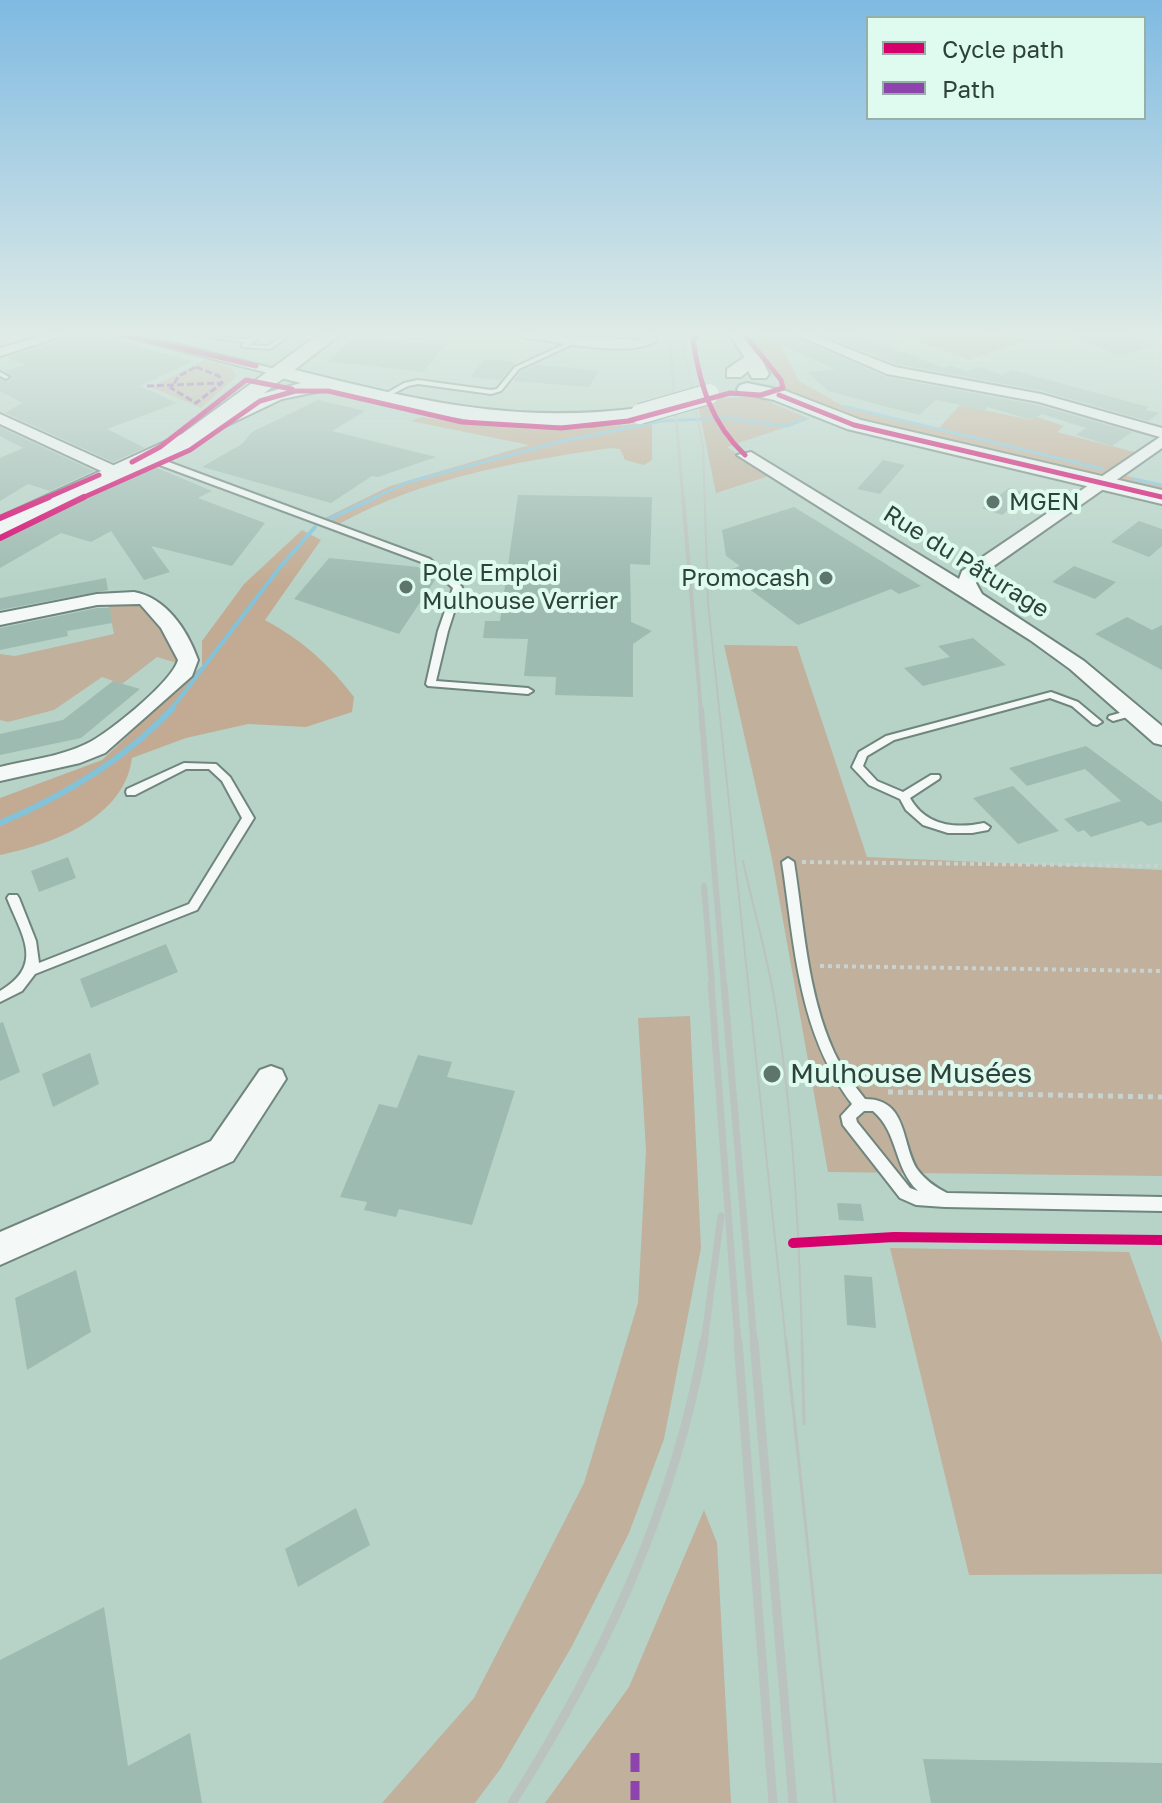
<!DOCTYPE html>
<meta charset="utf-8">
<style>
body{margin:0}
#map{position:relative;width:1162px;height:1803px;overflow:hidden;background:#b7d3c8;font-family:"Golos Text",sans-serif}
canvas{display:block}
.legend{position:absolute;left:866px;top:16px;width:280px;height:104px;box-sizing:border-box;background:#dffaef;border:2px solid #97b0a7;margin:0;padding:10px 14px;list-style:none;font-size:24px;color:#2c423a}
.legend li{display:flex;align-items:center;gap:16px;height:40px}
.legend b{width:40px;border:2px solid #97b0a7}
</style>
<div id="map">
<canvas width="1162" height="1803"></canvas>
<ul class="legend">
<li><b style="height:10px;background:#d6006c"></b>Cycle path</li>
<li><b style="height:10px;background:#8e44ad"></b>Path</li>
</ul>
</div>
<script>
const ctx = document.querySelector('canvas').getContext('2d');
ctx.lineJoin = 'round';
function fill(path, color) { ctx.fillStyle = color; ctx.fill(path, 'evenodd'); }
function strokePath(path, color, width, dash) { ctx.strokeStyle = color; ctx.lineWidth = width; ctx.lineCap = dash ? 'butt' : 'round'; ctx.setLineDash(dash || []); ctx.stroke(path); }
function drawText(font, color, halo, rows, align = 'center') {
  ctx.font = font + ' "Golos Text",sans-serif'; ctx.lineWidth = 8; ctx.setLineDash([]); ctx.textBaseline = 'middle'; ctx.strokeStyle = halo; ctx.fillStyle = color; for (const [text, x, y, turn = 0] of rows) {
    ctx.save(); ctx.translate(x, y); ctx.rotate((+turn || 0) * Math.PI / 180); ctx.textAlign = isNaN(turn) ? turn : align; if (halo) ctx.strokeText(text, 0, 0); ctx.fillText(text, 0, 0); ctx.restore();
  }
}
const green = new Path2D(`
 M899,334H1005L1029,340L969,360Z
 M205,360L231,367L237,376L201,408L151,387Z
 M755,396L810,419L727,447L769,476L716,493L697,400Z
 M107,599H143L187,666L157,657L122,684L102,677L54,710L8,722L0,720V654L15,656L114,634Z
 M724,645L797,646L867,857L1162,870V1176L828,1172L772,859Z
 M690,1016L701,1248L664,1439L629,1533L572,1646L501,1768L475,1803H382L474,1698L584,1483L638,1303L646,1150L638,1018Z
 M890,1248L1129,1252L1162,1343V1574L969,1575Z
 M704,1510L717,1543L731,1803H545L629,1687Z`);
const forest = new Path2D(`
 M744,334L776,335L799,381L843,406L938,429L960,405L1031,420L1037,417L1064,426L1057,432L1142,454L1116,473L1162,485V497L854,425L774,391L783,388L781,380C764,367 759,349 744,334Z
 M422,417C500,431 573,432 652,422V460L644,465L625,460L620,449L611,448C518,461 422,478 339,524L325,518L390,486L529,445L411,421Z
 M302,530L321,540L265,620C301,639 329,664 354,697L352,712L306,727L248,724L186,738L132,758C124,819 52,844 0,855V798L102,760L202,666V641L244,584Z`);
const streamFar2 = new Path2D(`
 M843,406L1103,469
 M1134,479L1162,485
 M372,499L408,482L563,441L662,421L725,418L787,426L805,419`);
const streamFar1 = new Path2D(`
 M329,519L377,497
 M170,711L281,566L315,527`);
const stream = new Path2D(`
 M0,823C64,796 124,760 172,709`);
const building = new Path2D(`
 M85,334L140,344L135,346L193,361L140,386L177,403L107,429L145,448L113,462L5,413L22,403L0,391V379L8,382L12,378L5,371L25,365L7,357Z
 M756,334H792L886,377L1038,405L1132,432L1112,446L1076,435L1086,428L1042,414L1031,420L988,407L985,410L936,400L919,415L891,408L828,391L807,372L835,369Z
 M818,334H854L945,368L949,365L966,371L980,367L1002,375L1012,370L1149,407L1146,410L1159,413L1148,421L1042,391L896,364Z
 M1065,334H1123L1156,345L1121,356Z
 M353,338L395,341L446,345L423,372L328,361Z
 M485,359L507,361L516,363L500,380L470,377Z
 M535,365L553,366L599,371L589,387L513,381L521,371Z
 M318,400L365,411L332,431L436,457L378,477L372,476L331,503L202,467L242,444L252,432Z
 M0,427L94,471L50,491L28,484L0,501V458L23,448L0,436Z
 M883,460L905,465L880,494L857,489Z
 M155,467L212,491L198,498L265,523L232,566L151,546L170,572L144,580L111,531L91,542L61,533L0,568V540Z
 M1009,488L1029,494L1002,515L982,508Z
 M518,495L652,497L650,565L630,564L631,622L652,631L633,644V697L555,695L556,677L524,676L528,639L483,638L485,621H500Z
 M794,507L822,524L921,586L899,594L891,589L798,625L748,588L755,586L732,569L740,566L726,556L722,530Z
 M1139,521L1162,529V546L1149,557L1111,542Z
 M329,558L418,567L435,580L399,634L294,599Z
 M1074,566L1116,582L1095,599L1052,582Z
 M106,578L108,590L0,610V598Z
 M97,608H110L112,623L67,631L68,636L0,650V628Z
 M1127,617L1152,630L1162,625V670L1095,634Z
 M973,638L1006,665L923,686L904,668L950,657L938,646Z
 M113,681L140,689L81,738L0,755V734L63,720Z
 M1086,746L1162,802V822L1148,826L1142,821L1091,837L1084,830L1078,832L1064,819L1121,801L1085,769L1027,786L1009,768Z
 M1013,786L1059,831L1018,844L973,798Z
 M68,857L76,878L39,892L31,871Z
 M166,944L178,972L91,1008L80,979Z
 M3,1022L20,1072L0,1081V1023Z
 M90,1053L99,1084L53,1107L42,1074Z
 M418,1055L452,1062L447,1077L515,1091L472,1225L399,1209L396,1217L364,1210L367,1202L340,1197L379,1104L397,1108Z
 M837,1203L861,1204L864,1221L839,1220Z
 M76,1270L91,1332L27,1370L15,1298Z
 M844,1275L872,1277L876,1328L847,1325Z
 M356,1508L370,1545L298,1587L285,1549Z
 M104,1607L128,1766L190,1733L202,1803H0V1660Z
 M923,1759L1162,1763V1803H931Z`);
const pathFar2 = new Path2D(`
 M991,334L1031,347L1052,348
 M1037,348L1063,358L1162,372
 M1135,370L1162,377`);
const pathFar1 = new Path2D(`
 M802,862L1162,866
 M820,966L1162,971`);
const path = new Path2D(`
 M888,1092L1162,1097
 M829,1234L830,1243`);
const lane = new Path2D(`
 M187,334C206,333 226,340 245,339C252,338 256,334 264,334L249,345L267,346L286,334H292L270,349L242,347L244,342Z
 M578,338L580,341L519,369L501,391L491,394L418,384L408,386L385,398L380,397L404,383L418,380L491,390L497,389L515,367Z
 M0,372L9,377L6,379L0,376Z
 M149,457H155L430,559L462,587L448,631L436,681L528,688L533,691L528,694L428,686L426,684L438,631L453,588L424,563L149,461Z
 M1051,692L1078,702L1102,722L1097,725L1093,724L1072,706L1050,698L894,740L867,756L863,766L877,781L903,792L931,775H939L940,777L939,779L910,798C926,826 955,829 984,823L990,827L988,830L972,833H948L923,825L906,810L900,799L869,785L852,767L859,752L886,736Z
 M1134,709L1139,712L1138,714L1113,721L1108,718L1109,716Z
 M184,763L216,764L230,777L254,818L197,910L35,974L22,991L0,1002V991C45,965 22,936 7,898L9,895H17L19,898L36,941L39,963L189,904L242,818L222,781L209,769H186L135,795H127L126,792L127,789Z
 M788,858L794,862C804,925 807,993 834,1052C842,1069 853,1084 865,1099C908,1099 901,1143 917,1169C925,1180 935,1187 947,1193L1162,1197V1211L945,1207L916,1205L900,1198L843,1125L841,1116L852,1104C798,1032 795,948 782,862ZM864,1111H873C899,1133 893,1167 918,1191L910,1188L857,1122L856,1118Z`);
const street = new Path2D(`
 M50,334H69L0,356V348Z
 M116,334H136L287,372L280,376Z
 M520,334L639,340L643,334H655L657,340C634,359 556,341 526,338Z
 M729,334H741L759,358L757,361H747Z
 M795,334H811L895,367L1041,394L1162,428V448L978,577L976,583L982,594L1084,661L1162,726V745L1154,743L1070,669L1030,640L737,455L751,452L959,579L962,571L1160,437L1039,402L887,374Z
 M0,414L124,470L126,473L112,476L0,424Z
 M134,592C166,598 187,629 198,660L192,676L105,753L80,763L0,781V767C28,760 59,757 86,744C108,734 172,682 178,660L161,628L140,604L97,605L0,625V613L97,594Z
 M271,1066L282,1070L286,1079L233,1161L0,1265V1232L211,1141L260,1070Z`);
const secondary = new Path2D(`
 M752,352L759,354L769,374L766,378H752L748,371L741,377H727V369Z
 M280,366C408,398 507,425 640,408L650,414L640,420L592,426L501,425L414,411L326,390L282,399L217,430H203L200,426L203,422L254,396L301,383L273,376L270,372Z
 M747,383L786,391L861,420L1162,490V504L847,429L774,400L740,393L737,389L740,385Z`);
const primary = new Path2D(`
 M319,334H341L198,444L0,535V517L182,434Z`);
const tramFar1 = new Path2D(`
 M681,334L703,446L708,603L786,1343
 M743,861C753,907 766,951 774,997C793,1111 799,1227 802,1343`);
const tram = new Path2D(`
 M786,1341L835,1803
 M802,1341L804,1424`);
const railFar4 = new Path2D(`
 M669,334L683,499`);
const railFar3 = new Path2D(`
 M683,497L701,711`);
const railFar2 = new Path2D(`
 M701,709L724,986
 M704,886L712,986`);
const railFar1 = new Path2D(`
 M711,984L738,1343
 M724,984L754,1343
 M704,1343L721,1216`);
const rail = new Path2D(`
 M738,1341L773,1803
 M754,1341L793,1803
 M512,1803C603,1660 674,1509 704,1341`);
const secondaryBridge = new Path2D(`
 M640,414L709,394`);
const quietFar1 = new Path2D(`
 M196,367L219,376L222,383L196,403L171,388L179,376Z
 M147,386L222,383`);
const quiet = new Path2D(`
 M635,1753V1803`);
const cyclewayFar2 = new Path2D(`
 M122,334L256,366
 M697,334L693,340C700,385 711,423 745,455
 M779,395L854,425L1162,497
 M132,462L160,447L246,380L292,389
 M44,499L99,475
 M80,499L190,450L260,401L295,391H328L462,422L561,428L628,421L730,393L761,395L783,388L781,380L744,334`);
const cyclewayFar1 = new Path2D(`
 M0,518L49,497
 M0,538L84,497`);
const cycleway = new Path2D(`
 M793,1243L894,1237L1162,1240`);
const markers = [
 [993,502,8,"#5d756c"],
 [826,578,8,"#5d756c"],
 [406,587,8,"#5d756c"],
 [772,1074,10,"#5d756c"]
];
const farPoinames = [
 ["MGEN",1009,502],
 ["Pole Emploi",422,573],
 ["Mulhouse Verrier",422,601],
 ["Promocash",810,578,"right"]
];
const farStreetnames = [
 ["Rue du Pâturage",966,562,32]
];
const poiNames = [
 ["Mulhouse Musées",790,1074]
];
fill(green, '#c0b09c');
fill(forest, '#c3ab93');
strokePath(streamFar2, '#82c3da', 3);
strokePath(streamFar1, '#82c3da', 4);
strokePath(stream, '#82c3da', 6);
fill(building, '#9ebbb1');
strokePath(lane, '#6f857d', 4);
strokePath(street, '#6f857d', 4);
strokePath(secondary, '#6f857d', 4);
strokePath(primary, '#6f857d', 4);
strokePath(pathFar2, '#c9d2cf', 2, [2, 2]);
strokePath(pathFar1, '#c9d2cf', 4, [4, 4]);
strokePath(path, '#c9d2cf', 5, [5, 5]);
fill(lane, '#f4f8f7');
fill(street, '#f4f8f7');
fill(secondary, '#f4f8f7');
fill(primary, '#f4f8f7');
strokePath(tramFar1, '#bbc3c0', 2);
strokePath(tram, '#bbc3c0', 3);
strokePath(railFar4, '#bbc3c0', 3);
strokePath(railFar3, '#bbc3c0', 4);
strokePath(railFar2, '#bbc3c0', 6);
strokePath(railFar1, '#bbc3c0', 7);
strokePath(rail, '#bbc3c0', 9);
strokePath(secondaryBridge, '#6f857d', 22, []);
strokePath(secondaryBridge, '#f4f8f7', 20);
strokePath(quietFar1, '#8e44ad', 3, [7, 3]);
strokePath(quiet, '#8e44ad', 9, [19, 9]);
strokePath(cyclewayFar2, '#d6006c', 5);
strokePath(cyclewayFar1, '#d6006c', 6);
strokePath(cycleway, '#d6006c', 10);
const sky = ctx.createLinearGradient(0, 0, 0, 586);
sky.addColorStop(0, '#7fbae2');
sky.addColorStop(0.57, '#dfebe6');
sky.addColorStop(1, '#dfebe600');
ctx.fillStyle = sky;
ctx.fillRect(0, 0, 1162, 586);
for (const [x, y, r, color] of markers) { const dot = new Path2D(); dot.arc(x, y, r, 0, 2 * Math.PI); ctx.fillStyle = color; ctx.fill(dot); strokePath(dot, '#dffaef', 3); }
drawText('24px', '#2c423a', '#dffaef', farPoinames, 'left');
drawText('24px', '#2c423a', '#dffaef', farStreetnames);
drawText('28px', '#2c423a', '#dffaef', poiNames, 'left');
</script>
